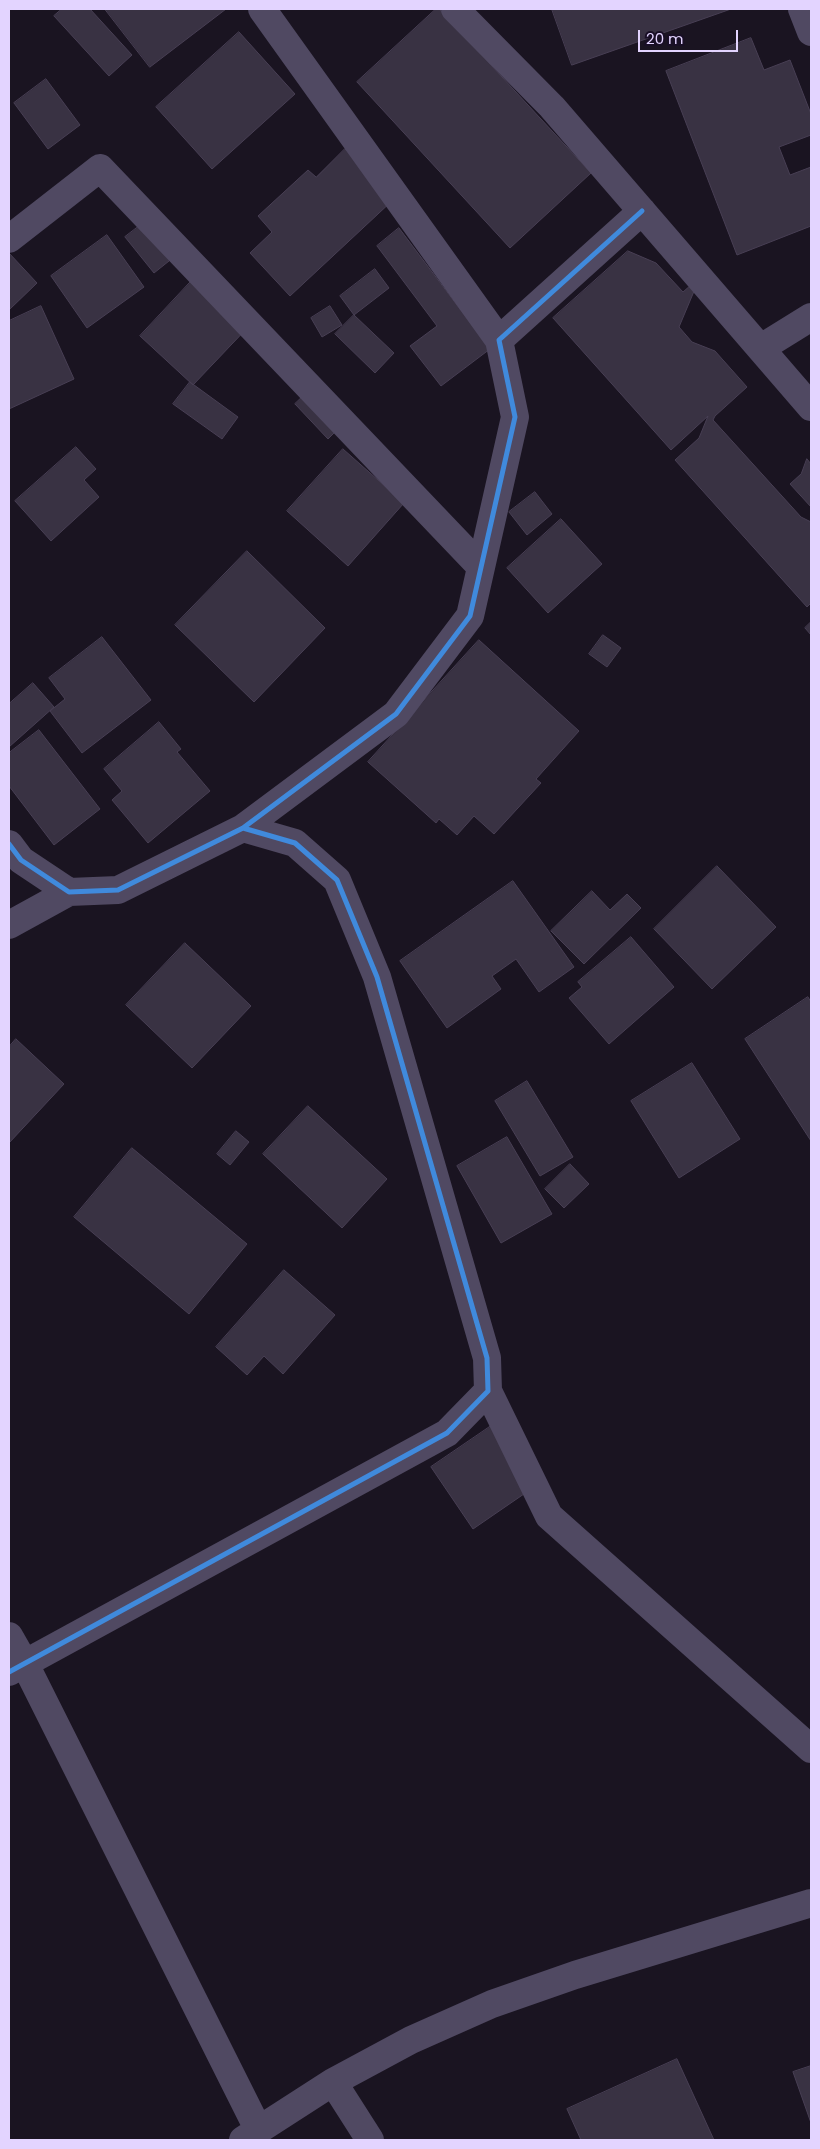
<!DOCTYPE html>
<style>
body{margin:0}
#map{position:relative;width:820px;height:2149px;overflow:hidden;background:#1a1421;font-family:Poppins,sans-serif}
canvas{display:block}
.frame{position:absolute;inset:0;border:10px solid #e3d4ff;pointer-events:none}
.scale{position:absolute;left:638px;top:30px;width:100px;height:22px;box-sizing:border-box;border:2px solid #e3d4ff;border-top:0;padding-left:6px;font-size:15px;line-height:18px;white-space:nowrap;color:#e3d4ff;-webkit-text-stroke:4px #190f26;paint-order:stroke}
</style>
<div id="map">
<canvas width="820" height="2149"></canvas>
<div class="frame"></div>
<div class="scale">20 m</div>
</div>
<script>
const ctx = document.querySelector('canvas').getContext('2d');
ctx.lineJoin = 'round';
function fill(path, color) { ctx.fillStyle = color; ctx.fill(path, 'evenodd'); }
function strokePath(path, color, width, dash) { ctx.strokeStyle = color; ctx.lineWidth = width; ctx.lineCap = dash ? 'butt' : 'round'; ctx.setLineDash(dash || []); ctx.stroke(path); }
const building = new Path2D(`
 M62,9H90L132,55L109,76L54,16Z
 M105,9H226L150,67Z
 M436,9H439L591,173L510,248L357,82Z
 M552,9H731L572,65Z
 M239,32L295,94L212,169L156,107Z
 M751,38L764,70L790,60L811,114V135L779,147L790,175L811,167V226L737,255L666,71Z
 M46,79L80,125L48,149L14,103Z
 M345,149L393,200L290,296L250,253L272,232L258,216L308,170L316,177Z
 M151,217L179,253L154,273L125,237Z
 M399,228L490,349L441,386L410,346L437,326L377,246Z
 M107,235L144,287L87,328L51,276Z
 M628,251L656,263L683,292L700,277L679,327L692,342L715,351L747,387L715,416L713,420L801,517L811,522V603L807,607L675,460L699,438L708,416L671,450L553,318Z
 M9,253L37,283L9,310Z
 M375,269L389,288L354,315L340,296Z
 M198,274L251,324L193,385L140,336Z
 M41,306L74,379L9,409V321Z
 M330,306L342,325L322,337L311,318Z
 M354,315L394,353L375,373L335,334Z
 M190,382L238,417L222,439L173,404Z
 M312,388L344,423L328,439L295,404Z
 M76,447L96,469L84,480L99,497L51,541L15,501Z
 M343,449L404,503L348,566L287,511Z
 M807,459L811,464V507L790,484L801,474Z
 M535,492L552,514L527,535L509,512Z
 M561,519L602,564L548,613L507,568Z
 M247,551L325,628L254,702L175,625Z
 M811,622V635L805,628Z
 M603,635L621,648L607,667L589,654Z
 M102,637L151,700L82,753L50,711L65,699L49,678Z
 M479,640L579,731L536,779L541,783L494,834L474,816L457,835L439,819L436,823L368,762Z
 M33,683L54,707L9,747V704Z
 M159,722L181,749L177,752L210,791L148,843L112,800L122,791L104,769Z
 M39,730L100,809L54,845L9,786V753Z
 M717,866L776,927L712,989L654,929Z
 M513,881L574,967L539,992L516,959L492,976L501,989L447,1028L400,961Z
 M592,891L610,910L627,894L641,908L584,964L551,931Z
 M631,937L674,987L609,1044L569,998L582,987L578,982Z
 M185,943L251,1006L192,1068L126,1005Z
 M808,997L811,1002V1141L745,1039Z
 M16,1039L64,1084L9,1143V1047Z
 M692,1063L740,1139L679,1178L631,1101Z
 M527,1081L573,1157L540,1176L495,1101Z
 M308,1106L387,1179L342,1228L263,1154Z
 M236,1131L249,1142L230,1165L217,1154Z
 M507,1137L552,1214L501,1243L457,1166Z
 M132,1148L247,1244L189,1314L74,1217Z
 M570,1164L589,1184L564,1208L545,1189Z
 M284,1270L335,1315L283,1374L264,1356L247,1375L216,1347Z
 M494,1424L537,1485L473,1529L431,1467Z
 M677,2059L714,2140H581L567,2109Z
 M811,2066V2123L793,2072Z`);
const minor = new Path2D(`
 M262,9L499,340
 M455,9L552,107L811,407
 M802,9L811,32
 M9,239L100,168L481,567
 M761,348L811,317
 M243,828L396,714L470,616L515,417L499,340L642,211
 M9,844L21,860L69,892L118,890L243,828L295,843L337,880L377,977L487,1358L488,1391L447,1433L9,1672
 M9,925L69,892
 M488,1391L549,1516L811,1749
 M9,1636L25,1664L258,2129
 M333,2082L370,2140
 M243,2140L333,2082L411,2040L492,2004L575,1975L811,1903`);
const cycleway = new Path2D(`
 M243,828L396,714L470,616L515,417L499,340L642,211
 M9,844L21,860L69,892L118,890L243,828L295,843L337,880L377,977L487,1358L488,1391L447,1433L9,1672`);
fill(building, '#393243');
strokePath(building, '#483f54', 1);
strokePath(minor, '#504962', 28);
strokePath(cycleway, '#408adc', 5);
</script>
